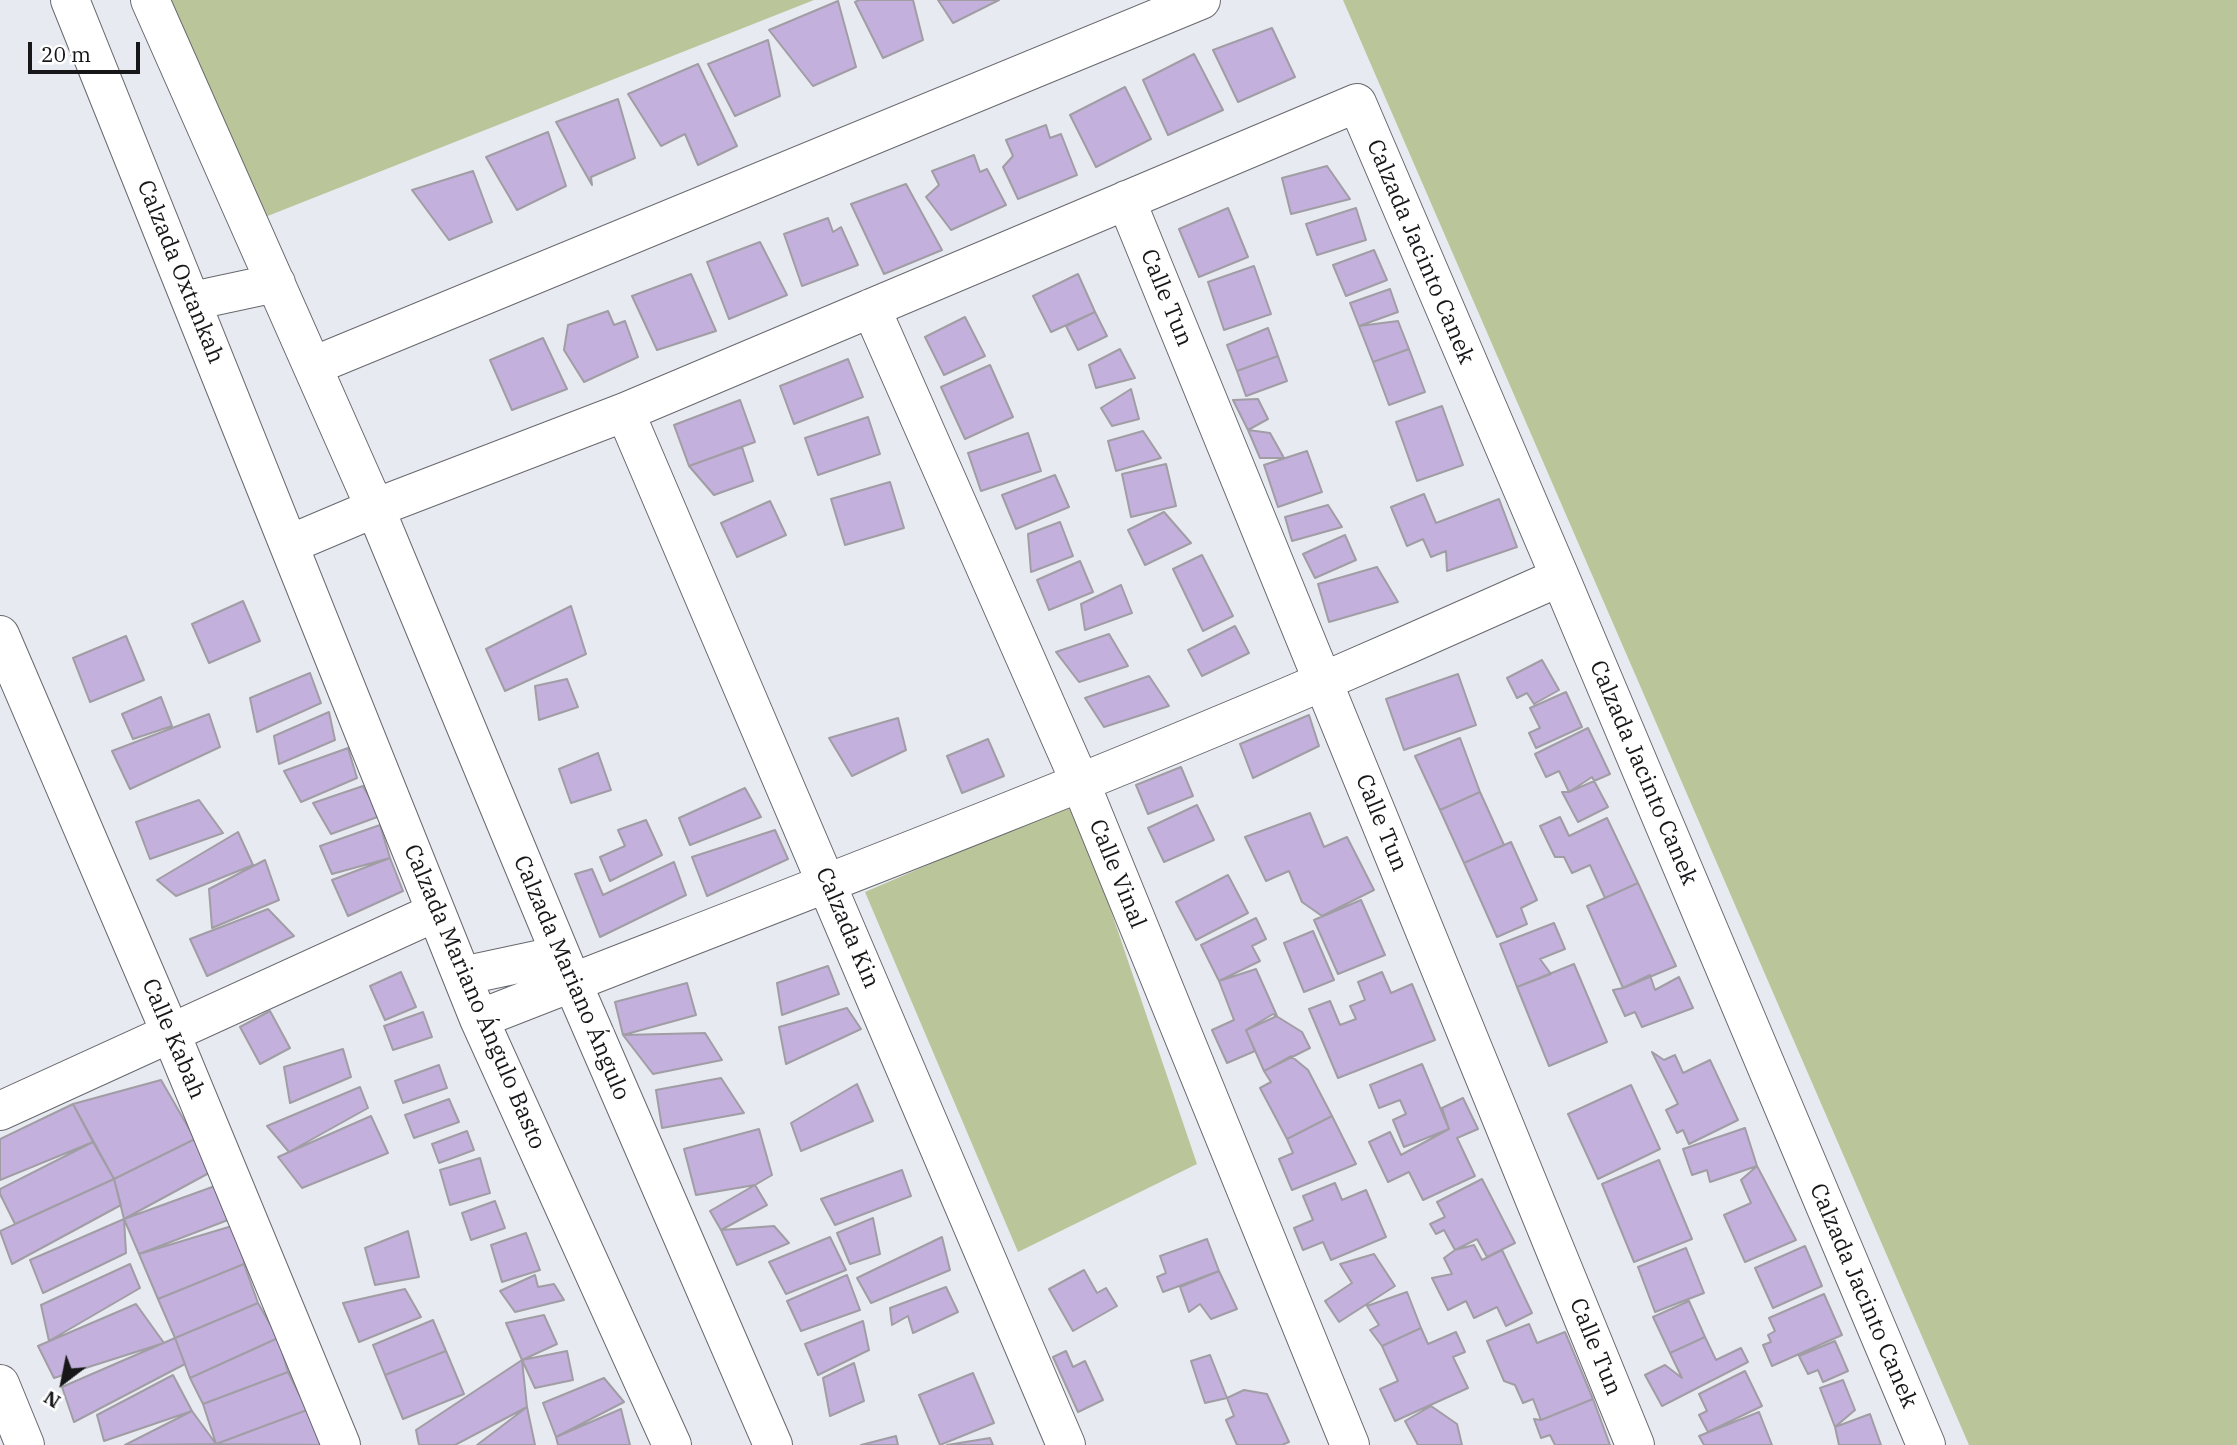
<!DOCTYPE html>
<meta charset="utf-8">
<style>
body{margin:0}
#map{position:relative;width:2237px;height:1445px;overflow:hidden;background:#e8eaf1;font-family:"IBM Plex Serif",serif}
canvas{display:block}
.north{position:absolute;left:28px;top:1347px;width:70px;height:70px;-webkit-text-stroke:5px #fff;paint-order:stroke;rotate:212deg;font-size:19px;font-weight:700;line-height:28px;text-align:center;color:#17171a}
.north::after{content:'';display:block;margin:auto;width:24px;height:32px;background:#17171a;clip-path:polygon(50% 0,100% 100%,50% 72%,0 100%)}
.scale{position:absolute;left:28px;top:42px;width:112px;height:32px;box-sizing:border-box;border:4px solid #17171a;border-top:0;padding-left:9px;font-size:21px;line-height:24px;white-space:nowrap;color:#17171a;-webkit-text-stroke:5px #fff;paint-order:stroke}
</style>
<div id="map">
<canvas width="2237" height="1445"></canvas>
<div class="north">N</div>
<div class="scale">20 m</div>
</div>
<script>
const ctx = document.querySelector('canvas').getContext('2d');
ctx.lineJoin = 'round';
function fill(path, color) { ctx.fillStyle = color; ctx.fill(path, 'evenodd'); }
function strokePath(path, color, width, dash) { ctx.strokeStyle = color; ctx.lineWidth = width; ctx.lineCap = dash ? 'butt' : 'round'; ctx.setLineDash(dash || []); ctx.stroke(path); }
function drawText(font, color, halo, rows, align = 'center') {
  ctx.font = font + ' "IBM Plex Serif",serif'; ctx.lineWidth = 7; ctx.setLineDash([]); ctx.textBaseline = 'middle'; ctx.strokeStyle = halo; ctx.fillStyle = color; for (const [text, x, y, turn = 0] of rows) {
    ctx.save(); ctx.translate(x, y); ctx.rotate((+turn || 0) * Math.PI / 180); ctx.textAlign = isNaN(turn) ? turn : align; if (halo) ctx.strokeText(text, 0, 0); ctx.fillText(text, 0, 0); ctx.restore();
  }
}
const green = new Path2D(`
 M171,0H814L255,221Z
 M1343,0H2237V1445H1969Z
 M1074,802L1197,1164L1018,1252L865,892Z`);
const building = new Path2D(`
 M859,0H913L923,40L883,58L855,2Z
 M938,0H999L953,23Z
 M838,1L856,67L813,86L769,30Z
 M1272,28L1295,77L1238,102L1213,50Z
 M768,40L780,96L735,116L708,64Z
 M1194,54L1223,110L1168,135L1143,80Z
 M698,64L737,146L698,165L685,134L661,146L628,94Z
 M1125,87L1151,139L1096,167L1070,115Z
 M618,99L635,158L591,177L592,185L556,122Z
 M1046,125L1050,138L1061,134L1077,175L1018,199L1003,167L1013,156L1006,140Z
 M548,132L566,186L517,210L486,157Z
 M974,155L980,172L987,169L1006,205L951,230L926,197L939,185L932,171Z
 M1327,166L1350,199L1291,214L1282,178Z
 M473,171L492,222L449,240L412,190Z
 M906,184L942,250L884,274L851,204Z
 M1228,208L1248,257L1199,277L1179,229Z
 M1356,208L1366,240L1317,255L1306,224Z
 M828,218L833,232L841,227L858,265L802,286L784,234Z
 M760,242L787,295L729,319L707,262Z
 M1374,250L1387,280L1346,296L1333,265Z
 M1254,266L1271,314L1224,330L1208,282Z
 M691,274L716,331L657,350L632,296Z
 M1078,274L1095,312L1051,332L1033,296Z
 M1390,289L1398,312L1359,326L1350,303Z
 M608,311L614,325L625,321L638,357L584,382L564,350L568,325Z
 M1095,312L1107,336L1078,350L1066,326Z
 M965,317L985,356L944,375L925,337Z
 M1398,321L1409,349L1373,362L1359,326Z
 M1268,328L1278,356L1237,371L1227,345Z
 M543,338L567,389L512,410L490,360Z
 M1120,349L1135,378L1096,388L1089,365Z
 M1409,349L1425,392L1389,405L1373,362Z
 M1278,356L1287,381L1246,396L1237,371Z
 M848,359L863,397L794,424L780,386Z
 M990,365L1013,417L965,439L941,387Z
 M1131,389L1139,419L1112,426L1101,408Z
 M1258,399L1268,419L1248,430L1233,400Z
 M740,400L755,442L689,466L674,425Z
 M1442,406L1463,465L1417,481L1396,422Z
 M868,417L880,454L818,475L805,438Z
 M1248,430L1270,433L1284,458H1260Z
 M1143,431L1161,458L1116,471L1108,441Z
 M1028,433L1041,471L981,491L968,453Z
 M742,447L753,481L714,495L689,466Z
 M1307,451L1322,492L1278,507L1264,465Z
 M1166,464L1176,506L1131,517L1122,474Z
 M1055,475L1069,507L1016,529L1002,495Z
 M890,482L904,528L845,545L831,499Z
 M1424,494L1436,523L1499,499L1517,547L1447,571L1446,551L1431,557L1423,539L1407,546L1391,507Z
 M770,501L786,535L737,557L721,523Z
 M1328,505L1342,527L1292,541L1285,517Z
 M1164,512L1191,543L1145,565L1128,530Z
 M1060,522L1073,556L1031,572L1028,534Z
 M1345,535L1356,560L1315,578L1303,554Z
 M1202,555L1233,616L1203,631L1173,569Z
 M1080,561L1093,592L1049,610L1037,580Z
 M1377,567L1398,602L1329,622L1318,584Z
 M1121,585L1132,613L1085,630L1081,604Z
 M243,601L260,641L209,663L192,624Z
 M571,606L586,654L505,691L486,649Z
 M1235,626L1249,653L1202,676L1188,650Z
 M1109,634L1128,666L1079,682L1056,652Z
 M126,636L144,680L90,702L73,658Z
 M1542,660L1559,690L1534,704L1527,693L1517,698L1507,678Z
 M310,673L321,703L257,732L250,698Z
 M1458,674L1476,725L1404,750L1386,699Z
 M1149,676L1169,706L1104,727L1085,698Z
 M567,679L578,707L539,720L535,686Z
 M1566,692L1582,727L1536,748L1529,733L1540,728L1530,708Z
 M161,697L172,726L133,739L122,714Z
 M329,712L335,740L279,764L274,736Z
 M209,714L220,747L130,789L112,751Z
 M1309,715L1319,746L1253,778L1240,744Z
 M898,718L906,750L852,776L829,738Z
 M1588,728L1610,774L1569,792L1559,771L1546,777L1535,754Z
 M1460,738L1480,792L1440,810L1415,756Z
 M988,739L1004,776L962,793L947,756Z
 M348,748L357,778L301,802L284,771Z
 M598,753L611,790L571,803L559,769Z
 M1181,767L1193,796L1148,814L1136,785Z
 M1592,777L1608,807L1578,822L1562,792H1569Z
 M363,786L380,816L331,834L313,803Z
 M745,788L761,817L690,845L679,818Z
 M1480,792L1504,845L1464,863L1440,810Z
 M199,800L223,833L150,859L136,822Z
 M1197,805L1214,840L1164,862L1148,828Z
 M1310,813L1324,847L1347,837L1374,890L1322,916L1302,902L1289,871L1266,881L1245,837Z
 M1560,817L1569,836L1607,818L1638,883L1605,898L1590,865L1572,873L1564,857H1555L1540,826Z
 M646,820L662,855L610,881L600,857L625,846L618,830Z
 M380,825L390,858L332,874L320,846Z
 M775,830L788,859L707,896L692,857Z
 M238,832L253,865L176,896L157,880Z
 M1511,842L1537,900L1521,908L1527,924L1497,937L1464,863Z
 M390,858L403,891L348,916L332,880Z
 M265,860L279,900L212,928L209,889Z
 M674,862L686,895L600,937L575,874L592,869L603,895Z
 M1228,875L1248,913L1196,940L1176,902Z
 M1638,883L1676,966L1623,988L1587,906Z
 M1361,900L1385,955L1338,974L1314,920Z
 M268,909L294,936L207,976L190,939Z
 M1256,918L1266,939L1252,946L1260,961L1219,981L1201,945Z
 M1554,923L1565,949L1540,959L1551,974L1517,987L1500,944Z
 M1313,931L1334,980L1304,992L1284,943Z
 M1574,964L1607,1042L1549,1066L1517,987Z
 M828,966L839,994L782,1015L777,983Z
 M1256,969L1277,1016L1246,1030L1255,1051L1227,1063L1212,1030L1234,1020L1219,981Z
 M401,972L416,1007L385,1020L370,986Z
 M1382,972L1391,993L1412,984L1435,1040L1338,1078L1309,1009L1330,1001L1340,1025L1356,1019L1350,1006L1365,1000L1358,982Z
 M1650,975L1655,990L1679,977L1693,1008L1642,1027L1635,1012L1625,1016L1613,990L1623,988Z
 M687,983L696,1015L623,1035L615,1002Z
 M847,1008L861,1029L786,1064L779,1027Z
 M270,1011L290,1048L260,1064L240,1027Z
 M423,1012L432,1037L393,1050L384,1026Z
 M1273,1014L1302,1032L1310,1048L1264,1071L1246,1030Z
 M705,1033L722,1060L653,1074L623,1035Z
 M343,1049L351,1077L290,1103L284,1067Z
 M1652,1052L1664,1060L1675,1055L1683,1073L1710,1060L1738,1120L1689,1144L1683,1130L1677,1133L1666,1110L1678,1104Z
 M1291,1056L1308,1070L1332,1116L1287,1139L1260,1088L1271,1082L1264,1071Z
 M1422,1064L1449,1129L1404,1147L1393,1120L1406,1114L1400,1100L1379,1108L1370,1085Z
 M439,1065L447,1088L403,1103L395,1081Z
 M721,1078L744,1113L662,1128L656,1090Z
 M161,1080L195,1139L114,1179L73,1104Z
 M857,1084L873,1121L801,1151L791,1123Z
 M1631,1085L1660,1149L1598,1179L1568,1114Z
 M360,1087L368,1108L289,1152L267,1126Z
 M1463,1098L1478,1129L1457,1138L1475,1176L1423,1200L1409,1172L1388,1182L1369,1142L1390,1132L1401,1155L1449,1129L1442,1108Z
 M449,1099L459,1122L414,1138L405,1115Z
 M73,1104L93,1142L0,1180V1139Z
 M371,1116L388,1153L302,1188L278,1157Z
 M1332,1116L1356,1164L1292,1190L1279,1159L1293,1153L1287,1139Z
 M1745,1128L1757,1166L1710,1182L1707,1170L1692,1175L1683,1149Z
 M759,1129L772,1175L755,1185L696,1195L684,1149Z
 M467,1131L474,1150L439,1163L432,1144Z
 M195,1139L209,1173L124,1219L114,1179Z
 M93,1142L114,1179L15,1224L0,1194V1189Z
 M480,1158L490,1193L450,1205L440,1170Z
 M1659,1160L1692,1239L1634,1262L1602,1184Z
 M1757,1166L1796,1240L1745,1262L1724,1215L1751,1203L1741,1180Z
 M902,1170L911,1196L835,1225L821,1199Z
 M114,1179L121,1205L12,1264L0,1231Z
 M1482,1179L1515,1243L1487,1257L1477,1239L1455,1250L1444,1230L1436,1234L1430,1224L1445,1217L1437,1202Z
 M226,1182L241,1215L139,1254L124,1219Z
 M1335,1183L1342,1200L1366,1190L1386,1237L1331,1260L1323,1242L1303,1250L1294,1228L1313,1220L1303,1196Z
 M755,1185L767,1205L721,1230L710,1211Z
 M495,1201L505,1228L471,1240L462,1213Z
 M873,1218L880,1254L850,1264L837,1233Z
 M124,1219L126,1253L43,1293L30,1260Z
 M242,1223L244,1264L158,1299L139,1254Z
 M774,1226L789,1243L737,1265L721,1230Z
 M408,1231L419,1277L375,1285L365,1248Z
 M526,1233L540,1270L502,1282L491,1245Z
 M830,1237L846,1270L786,1294L769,1262Z
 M942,1237L950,1270L871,1303L857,1278Z
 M1207,1239L1219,1271L1163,1292L1157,1277L1166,1273L1160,1256Z
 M1474,1245L1482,1260L1502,1250L1532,1313L1506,1326L1497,1307L1474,1318L1466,1301L1448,1310L1432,1278L1452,1274L1444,1258L1455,1250Z
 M1805,1246L1822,1286L1773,1308L1755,1268Z
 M1686,1248L1704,1293L1655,1312L1638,1267Z
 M1374,1254L1395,1286L1339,1322L1325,1301L1352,1283L1340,1264Z
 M130,1264L140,1288L49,1341L41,1305Z
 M244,1264L258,1303L175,1338L158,1299Z
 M1084,1270L1097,1293L1106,1288L1117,1306L1073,1331L1049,1289Z
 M1219,1271L1237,1309L1211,1319L1200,1304L1189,1312L1180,1287Z
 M535,1275L538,1287L554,1284L564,1300L515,1312L500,1291Z
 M847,1275L860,1310L801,1331L787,1301Z
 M946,1287L958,1312L913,1333L908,1316L892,1325L890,1308Z
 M405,1289L421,1317L359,1342L343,1303Z
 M1407,1292L1421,1328L1382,1346L1370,1330L1379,1325L1367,1306Z
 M1824,1294L1842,1335L1772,1366L1763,1345L1771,1342L1768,1335L1775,1331L1769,1318Z
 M1689,1301L1705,1337L1670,1353L1653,1317Z
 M258,1303L278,1338L190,1378L175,1338Z
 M136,1304L164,1343L54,1378L38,1346Z
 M544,1315L557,1344L522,1360L506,1323Z
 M433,1320L446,1351L385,1375L373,1345Z
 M863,1321L869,1350L818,1375L805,1344Z
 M1529,1324L1537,1343L1565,1332L1593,1399L1541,1420L1533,1399L1523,1403L1515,1385L1504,1381L1487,1341Z
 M1421,1328L1428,1344L1456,1332L1465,1352L1453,1357L1468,1388L1395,1421L1380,1389L1398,1381L1382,1346Z
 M1705,1337L1716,1360L1741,1348L1748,1362L1662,1406L1645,1375L1665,1365L1682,1378L1670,1353Z
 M175,1338L185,1364L74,1422L62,1387Z
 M278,1338L288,1372L203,1404L190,1378Z
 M1835,1341L1848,1371L1823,1382L1818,1370L1808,1374L1799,1356Z
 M446,1351L464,1394L403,1419L385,1375Z
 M567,1351L573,1380L535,1388L522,1360Z
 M1066,1351L1073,1367L1085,1361L1103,1400L1078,1412L1053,1357Z
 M1210,1355L1227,1398L1205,1403L1191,1361Z
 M522,1360L527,1407L455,1445H419L416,1430Z
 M854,1363L864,1401L830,1416L823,1378Z
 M1745,1371L1762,1406L1708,1432L1699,1415L1707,1411L1699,1394Z
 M288,1372L307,1410L216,1444L203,1404Z
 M973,1373L994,1423L940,1445L919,1395Z
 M173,1375L192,1411L104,1441L97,1415Z
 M604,1378L624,1402L556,1437L543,1403Z
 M1843,1380L1855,1410L1835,1427L1820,1388Z
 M1244,1390L1267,1394L1289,1442L1282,1445H1237L1226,1420L1234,1416L1227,1398Z
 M1593,1399L1610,1445H1555L1550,1435L1541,1438L1534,1419L1541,1420Z
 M1431,1406L1457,1424L1462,1445H1418L1405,1421Z
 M527,1407L535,1445H477Z
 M621,1409L630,1445H558L556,1437Z
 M307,1410L324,1445L216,1444Z
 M192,1411L216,1444L125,1445Z
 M1759,1412L1772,1445H1704L1699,1436Z
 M1870,1414L1881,1445H1839L1835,1427Z
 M896,1436L898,1445H861Z
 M990,1438L993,1445H947Z`);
const minor = new Path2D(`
 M70,0L479,1019L672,1445
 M150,0L375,508L572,982L773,1445
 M1126,200L1635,1445
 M192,301L276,283
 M871,308L1080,782L1350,1445
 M313,366L1201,0
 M625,412L1066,1445
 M290,544L375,508L625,412L1357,103L1560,577L1926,1445
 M0,635L171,1034L341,1445
 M462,976L560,955
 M479,1019C762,908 1045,801 1324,681C1403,647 1481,612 1560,577
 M0,1111L436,912
 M0,1384L25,1445`);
const streetNames = [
 ["Calzada Jacinto Canek",1420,252,67],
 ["Calzada Oxtankah",180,272,68],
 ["Calle Tun",1166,298,68],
 ["Calzada Jacinto Canek",1643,773,67],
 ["Calle Tun",1381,823,68],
 ["Calle Vinal",1117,874,68],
 ["Calzada Kin",847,928,67],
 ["Calzada Mariano Ángulo",571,978,67],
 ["Calzada Mariano Ángulo Basto",474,997,67],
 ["Calle Kabah",173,1039,67],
 ["Calzada Jacinto Canek",1863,1296,67],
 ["Calle Tun",1595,1347,68]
];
fill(green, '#bac599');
fill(building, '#c4b0dc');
strokePath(building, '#a09da4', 2);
strokePath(minor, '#67686e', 40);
strokePath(minor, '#fff', 38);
drawText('23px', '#17171a', '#fff', streetNames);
</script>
